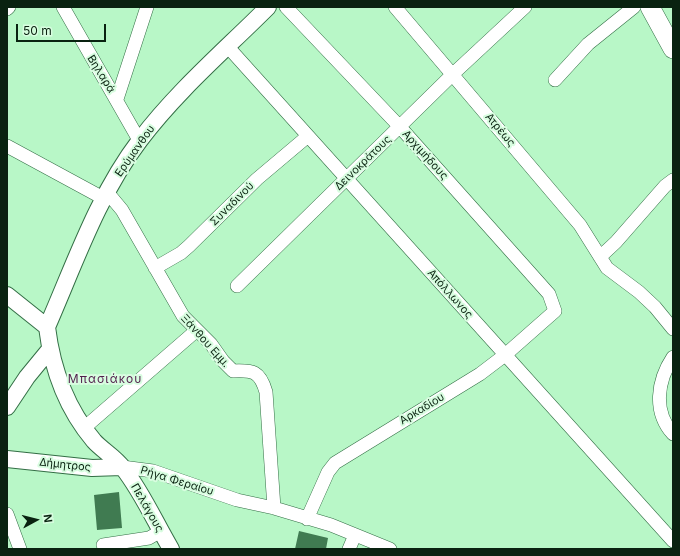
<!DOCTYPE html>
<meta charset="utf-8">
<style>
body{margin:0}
#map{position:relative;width:680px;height:556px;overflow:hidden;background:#b8f7c7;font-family:Inter,sans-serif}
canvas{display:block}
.frame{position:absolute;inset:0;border:8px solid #092210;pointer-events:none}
.north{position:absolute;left:16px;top:500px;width:40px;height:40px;-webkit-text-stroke:3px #d8fde0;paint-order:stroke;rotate:83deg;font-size:11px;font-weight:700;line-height:16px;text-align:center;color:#092210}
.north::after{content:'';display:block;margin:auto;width:14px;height:18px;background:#092210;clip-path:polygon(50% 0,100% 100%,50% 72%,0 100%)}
.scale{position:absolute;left:16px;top:24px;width:90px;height:18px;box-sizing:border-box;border:2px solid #092210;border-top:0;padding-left:5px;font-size:12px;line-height:14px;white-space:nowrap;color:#092210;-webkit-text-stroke:3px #d8fde0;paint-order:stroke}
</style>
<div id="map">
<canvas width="680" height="556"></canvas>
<div class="frame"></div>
<div class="north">N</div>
<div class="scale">50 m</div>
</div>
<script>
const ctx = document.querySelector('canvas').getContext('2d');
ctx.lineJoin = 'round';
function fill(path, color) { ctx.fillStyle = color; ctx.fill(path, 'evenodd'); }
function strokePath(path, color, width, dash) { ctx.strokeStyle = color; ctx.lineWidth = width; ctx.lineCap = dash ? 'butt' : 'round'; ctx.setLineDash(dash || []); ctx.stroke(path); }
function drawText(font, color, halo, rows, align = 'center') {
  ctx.font = font + ' Inter,sans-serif'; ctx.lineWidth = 4; ctx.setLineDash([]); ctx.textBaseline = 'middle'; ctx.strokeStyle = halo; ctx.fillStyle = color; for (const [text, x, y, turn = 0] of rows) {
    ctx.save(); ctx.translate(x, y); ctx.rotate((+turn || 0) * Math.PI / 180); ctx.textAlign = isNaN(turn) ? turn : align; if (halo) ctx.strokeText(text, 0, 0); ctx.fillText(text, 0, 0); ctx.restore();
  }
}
const building = new Path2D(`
 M119,492L122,528L97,530L94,495Z
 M299,531L328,538L326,549H295Z`);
const minor = new Path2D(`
 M63,7L139,140
 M286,7L400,127L549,294L555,311L505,355L480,374L335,463L328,472L307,519
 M395,7L580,225L607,268L639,292L655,307L673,329
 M7,9L9,7
 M228,47L673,541
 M555,80L588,44L634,7
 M117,99L147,7
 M7,146L103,198
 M107,192L122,210L183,316L211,344L223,361L233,371C253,370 260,371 266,392L274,508
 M600,257L616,242L665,186L673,180
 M155,268L181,253L189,246L257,179L308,136
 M237,286L453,74L525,7
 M673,357C657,381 653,412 673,434
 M84,428L197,330
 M122,467L153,471L237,500L274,508L331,525L390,549
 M7,514L20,549
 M103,545L149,538L161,531
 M349,549L355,535`);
const tertiary = new Path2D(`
 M7,295L47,327C52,368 66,408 94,441C102,450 115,457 123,468C142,492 155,522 171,549
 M47,327C75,263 98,195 140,140C177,91 225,50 268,7
 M7,407L27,377L50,349
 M7,459L92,468L122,467`);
const secondary = new Path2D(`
 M650,7L673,49`);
const streetNames = [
 ["Βηλαρά",101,74,58],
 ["Ατρέως",500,130,50],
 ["Ερύμανθου",135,151,-55],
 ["Αρχιμήδους",425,155,48],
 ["Δεινοκράτους",363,163,-44],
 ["Συναδινού",232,204,-45],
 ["Απόλλωνος",450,294,48],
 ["Ξάνθου Εμμ.",205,341,48],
 ["Αρκαδίου",422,409,-31],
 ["Δήμητρος",65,465,6],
 ["Ρήγα Φεραίου",177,481,17],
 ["Πελάγους",147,508,60]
];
const neighbourhoodNames = [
 ["Μπασιάκου",105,379]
];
fill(building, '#407b51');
strokePath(minor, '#336e45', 14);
strokePath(tertiary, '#336e45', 18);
strokePath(secondary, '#336e45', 20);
strokePath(minor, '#fff', 13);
strokePath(tertiary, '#fff', 16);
strokePath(secondary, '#fff', 19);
drawText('11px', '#092210', '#d8fde0', streetNames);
ctx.letterSpacing = '1px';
drawText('12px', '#511e4c', '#d8fde0', neighbourhoodNames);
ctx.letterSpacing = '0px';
</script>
